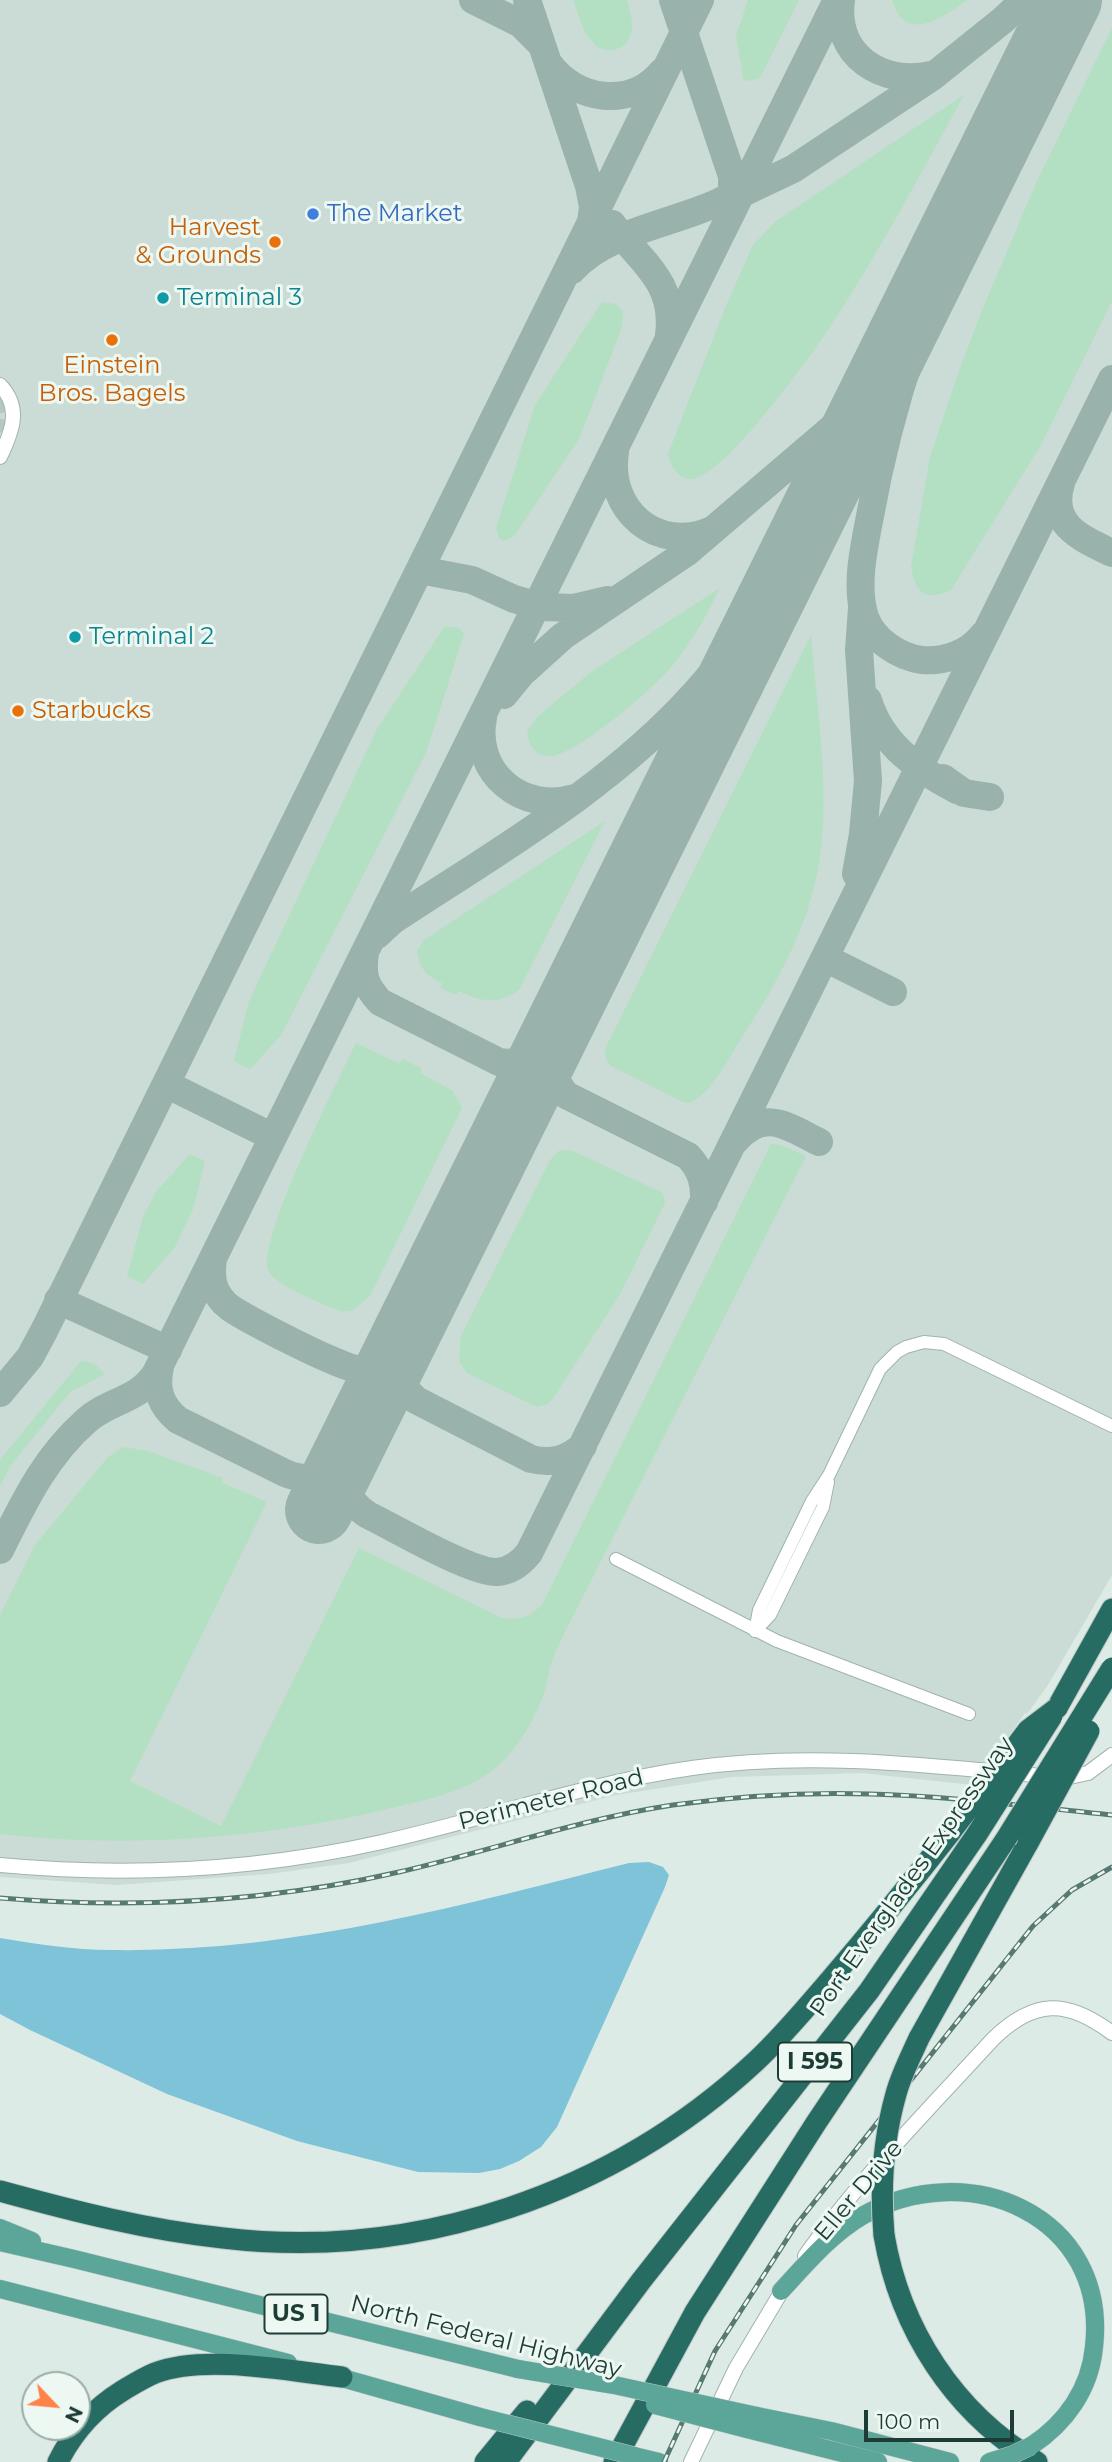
<!DOCTYPE html>
<style>
body{margin:0}
#map{position:relative;width:1112px;height:2462px;overflow:hidden;background:#ddebe6;font-family:Montserrat,sans-serif}
canvas{display:block}
.north{position:absolute;left:21px;top:2371px;width:70px;height:70px;box-sizing:border-box;background:#eef8f3;border:2px solid #9aada7;border-radius:50%;rotate:116deg;font-size:19px;font-weight:700;line-height:28px;text-align:center;color:#1d3c36}
.north::after{content:'';display:block;margin:auto;width:24px;height:32px;background:#ff8248;clip-path:polygon(50% 0,100% 100%,50% 72%,0 100%)}
.scale{position:absolute;left:864px;top:2410px;width:150px;height:32px;box-sizing:border-box;border:4px solid #1d3c36;border-top:0;padding-left:9px;font-size:21px;line-height:24px;white-space:nowrap;color:#1d3c36;-webkit-text-stroke:5px #eef8f3;paint-order:stroke}
</style>
<div id="map">
<canvas width="1112" height="2462"></canvas>
<div class="north">N</div>
<div class="scale">100 m</div>
</div>
<script>
const ctx = document.querySelector('canvas').getContext('2d');
ctx.lineJoin = 'round';
function fill(path, color) { ctx.fillStyle = color; ctx.fill(path, 'evenodd'); }
function strokePath(path, color, width, dash) { ctx.strokeStyle = color; ctx.lineWidth = width; ctx.lineCap = dash ? 'butt' : 'round'; ctx.setLineDash(dash || []); ctx.stroke(path); }
function drawText(font, color, halo, rows, align = 'center') {
  ctx.font = font + ' Montserrat,sans-serif'; ctx.lineWidth = 6; ctx.setLineDash([]); ctx.textBaseline = 'middle'; ctx.strokeStyle = halo; ctx.fillStyle = color; for (const [text, x, y, turn = 0] of rows) {
    ctx.save(); ctx.translate(x, y); ctx.rotate((+turn || 0) * Math.PI / 180); ctx.textAlign = isNaN(turn) ? turn : align; if (halo) ctx.strokeText(text, 0, 0); ctx.fillText(text, 0, 0); ctx.restore();
  }
}
const built = new Path2D(`
 M0,0H1112V1575L1048,1685L1027,1714L1025,1713L973,1785L862,1773L732,1777L616,1795L349,1863L269,1874L117,1885L0,1877Z`);
const green = new Path2D(`
 M573,0H627C629,9 633,20 632,29C630,47 613,55 597,47L585,33Z
 M748,0H799L762,74L758,79L744,81L736,36Z
 M892,0H967C944,16 906,46 892,0Z
 M1112,28V301L1041,445L951,590C925,602 916,593 911,567L930,457L955,382L981,313L1036,183Z
 M964,95C922,171 881,249 833,322C812,355 731,467 696,478C680,483 671,467 668,454L725,308L753,245L776,221Z
 M602,302L616,304L623,311L622,327L580,437L514,536L504,541L499,538L496,528L535,405Z
 M720,588C707,615 692,641 673,665C655,687 576,756 550,756C534,756 529,744 527,732L537,717L591,672Z
 M445,626L459,628L464,634L426,753L281,1035L250,1069L234,1061L249,1001L377,729Z
 M811,635C817,711 833,804 816,879C803,937 774,988 742,1037C728,1059 714,1090 690,1103L683,1102L611,1066L606,1059L605,1049Z
 M605,821L519,990C498,1005 481,1002 459,991L456,995L440,988L442,983C427,976 419,969 417,951L424,940Z
 M356,1043L400,1064L403,1059L422,1069L420,1073L453,1091L462,1108L370,1296L352,1311H341C326,1306 272,1284 268,1270C258,1238 338,1080 356,1043Z
 M771,1144L781,1145L806,1156L564,1634C559,1644 554,1654 551,1664C548,1672 548,1681 545,1690C537,1713 523,1740 506,1758C476,1790 436,1797 396,1807C268,1838 131,1849 0,1834V1615L35,1545L108,1457L123,1447L148,1451L223,1478L222,1483L267,1502L130,1781L221,1826L359,1548L502,1618C519,1621 532,1616 543,1603Z
 M560,1150L573,1151L659,1191L663,1194L665,1203L619,1296L552,1400L547,1404L537,1407L467,1373L459,1361L461,1336L550,1160Z
 M190,1154L205,1161L193,1209L175,1247L143,1284L127,1276L143,1217L156,1192Z
 M81,1361L93,1363L105,1374L70,1392L11,1465L0,1486V1460Z`);
const water = new Path2D(`
 M649,1862L663,1867L669,1875L665,1887L557,2127L541,2147L519,2161L500,2169L479,2173L418,2172L297,2141L167,2094L30,2030L0,2014V1938C37,1944 74,1950 111,1950C288,1953 459,1906 629,1863Z`);
const taxiway = new Path2D(`
 M527,0L541,42
 M673,0L732,176V208
 M841,0C834,55 881,86 931,75
 M549,64C576,101 631,109 662,72
 M736,196L793,169L932,77L1003,20L1024,0
 M593,217L700,0
 M612,224C641,262 676,282 669,335
 M572,270C601,238 652,227 691,213C711,206 729,200 744,184
 M615,452C606,510 657,554 712,530
 M1061,483C1048,525 1081,538 1112,553
 M420,570L472,580L514,599L543,607L574,608L608,600
 M983,635C969,653 945,662 922,660C899,657 873,640 865,617C855,587 864,547 870,516C880,460 894,406 912,351C935,283 966,216 994,149
 M504,695L522,673L563,636L686,553L872,394
 M868,700C881,744 918,770 957,790
 M483,718C472,773 523,814 575,798
 M943,778L964,793L990,797
 M856,874L863,834L868,781L859,650L862,608
 M377,935L392,921C498,851 611,787 696,692C736,648 766,598 796,548
 M365,952C362,976 364,984 380,1002L499,1062C529,1066 543,1052 558,1028
 M825,958L893,992
 M557,1031C551,1056 548,1074 566,1095L688,1156C701,1170 705,1183 704,1202
 M166,1084L273,1137
 M736,1140C764,1108 787,1126 819,1142
 M213,1259C210,1279 213,1294 229,1307C246,1319 342,1369 358,1369C376,1369 389,1360 400,1347
 M58,1300L168,1350
 M400,1347L401,1375L406,1390L416,1400L531,1459C552,1464 566,1460 583,1446
 M160,1367C155,1389 160,1405 178,1420L285,1473C310,1484 330,1476 346,1455
 M0,1393L30,1357L44,1331L591,222L593,207L589,186L542,45L521,24L473,0
 M346,1455C343,1480 345,1501 368,1515C395,1528 471,1573 497,1572C510,1571 521,1563 529,1553L1112,379
 M0,1550C24,1502 45,1457 86,1421C107,1401 140,1400 156,1373L837,0`);
const runway = new Path2D(`
 M319,1510L1068,0`);
const tertiaryTunnel = new Path2D(`
 M0,399L6,420L2,438`);
const minor = new Path2D(`
 M616,1559L777,1641L969,1714
 M755,1631L759,1610L812,1501L829,1475L880,1369L897,1352L906,1347L924,1342L944,1344L1112,1426
 M755,1631L770,1615L823,1507L828,1482`);
const tertiary = new Path2D(`
 M0,385C22,408 12,432 0,457
 M0,1865C127,1877 257,1870 382,1842C486,1819 587,1783 692,1768C816,1750 942,1767 1065,1778L1088,1773L1112,1755
 M805,2256C860,2178 929,2109 993,2039C1034,1999 1067,1999 1112,2033
 M691,2462L736,2368L786,2284`);
const primary = new Path2D(`
 M0,2228L32,2241
 M0,2242L74,2259L518,2369
 M0,2289L288,2363
 M781,2291C806,2264 830,2235 862,2216C967,2155 1109,2215 1094,2347C1090,2389 1066,2423 1031,2446
 M328,2374L480,2417
 M757,2416L831,2431L950,2462
 M747,2429L878,2462
 M634,2456L659,2462`);
const motorway = new Path2D(`
 M1057,1708L1112,1609
 M919,2038L1028,1843
 M0,2191C73,2211 147,2230 223,2238C416,2261 613,2194 755,2062C782,2037 806,2008 830,1980C871,1932 911,1883 950,1833
 M884,2235C900,2329 954,2413 1037,2462
 M58,2462C73,2432 93,2409 122,2391C132,2385 143,2378 155,2373C205,2354 289,2371 342,2377
 M485,2462L527,2411
 M506,2462L641,2281L869,1991L977,1834
 M614,2462L695,2312L816,2123L1006,1839`);
const rail = new Path2D(`
 M0,1898C133,1909 268,1902 399,1872C490,1851 580,1819 673,1805C738,1796 804,1792 870,1794C951,1796 1032,1807 1112,1815
 M664,2462L715,2351L796,2225L1033,1926L1072,1890L1112,1867`);
const primaryBridge = new Path2D(`
 M518,2369L614,2385L757,2416
 M655,2405L747,2429
 M480,2417L634,2456
 M989,2462L1012,2455L1031,2446`);
const motorwayBridge = new Path2D(`
 M950,1833L1028,1730L1057,1708
 M977,1834L1052,1716
 M1006,1839L1112,1668
 M1028,1843L1089,1731
 M884,2235C880,2188 883,2140 896,2094C901,2075 911,2056 919,2038`);
const markers = [
 [313,214,7,"#3f7fe0"],
 [275,242,7,"#e8710a"],
 [163,298,7,"#0f9aa8"],
 [112,340,7,"#e8710a"],
 [75,637,7,"#0f9aa8"],
 [18,711,7,"#e8710a"]
];
const shields = [
 [815,2062,74],
 [296,2314,63]
];
const shieldNames = [
 ["I 595",815,2062],
 ["US 1",296,2314]
];
const shopNames = [
 ["The Market",327,214]
];
const foodNames = [
 ["Harvest",261,228],
 ["& Grounds",261,256],
 ["Einstein",112,366,"center"],
 ["Bros. Bagels",112,394,"center"],
 ["Starbucks",32,711,"left"]
];
const cultureNames = [
 ["Terminal 3",177,298],
 ["Terminal 2",89,637]
];
const streetNames = [
 ["Perimeter Road",551,1800,-14],
 ["Port Everglades Expressway",912,1877,-55],
 ["Eller Drive",859,2191,-50],
 ["North Federal Highway",486,2337,14]
];
fill(built, '#cbdbd5');
fill(green, '#b3e0c2');
fill(water, '#7ec3d8');
strokePath(taxiway, '#9ab2ac', 28);
strokePath(runway, '#9ab2ac', 68);
strokePath(tertiaryTunnel, '#b7c8c3', 14, [14, 7]);
strokePath(minor, '#a0b3ae', 14);
strokePath(tertiary, '#a0b3ae', 16);
strokePath(primary, '#c0c8c7', 19);
strokePath(motorway, '#c0c8c7', 23);
strokePath(minor, '#fff', 12);
strokePath(tertiary, '#fff', 14);
strokePath(primary, '#5ca699', 18);
strokePath(motorway, '#266c62', 21);
strokePath(rail, '#577972', 5);
strokePath(rail, '#eef8f3', 2.5, [8]);
strokePath(primaryBridge, '#c0c8c7', 19, []);
strokePath(motorwayBridge, '#c0c8c7', 23, []);
strokePath(primaryBridge, '#5ca699', 18);
strokePath(motorwayBridge, '#266c62', 21);
for (const [x, y, r, color] of markers) { const dot = new Path2D(); dot.arc(x, y, r, 0, 2 * Math.PI); ctx.fillStyle = color; ctx.fill(dot); strokePath(dot, '#eef8f3', 2.5); }
for (const [x, y, w] of shields) { const box = new Path2D(); box.roundRect(x - w / 2, y - 19.5, w, 39, 5); ctx.fillStyle = '#eef8f3'; ctx.fill(box); strokePath(box, '#1d3c36', 2); }
drawText('bold 23px', '#1d3c36', null, shieldNames);
drawText('24px', '#366cbe', '#eef8f3', shopNames, 'left');
drawText('24px', '#c56008', '#eef8f3', foodNames, 'right');
drawText('24px', '#0d838f', '#eef8f3', cultureNames, 'left');
drawText('24px', '#1d3c36', '#eef8f3', streetNames);
</script>
